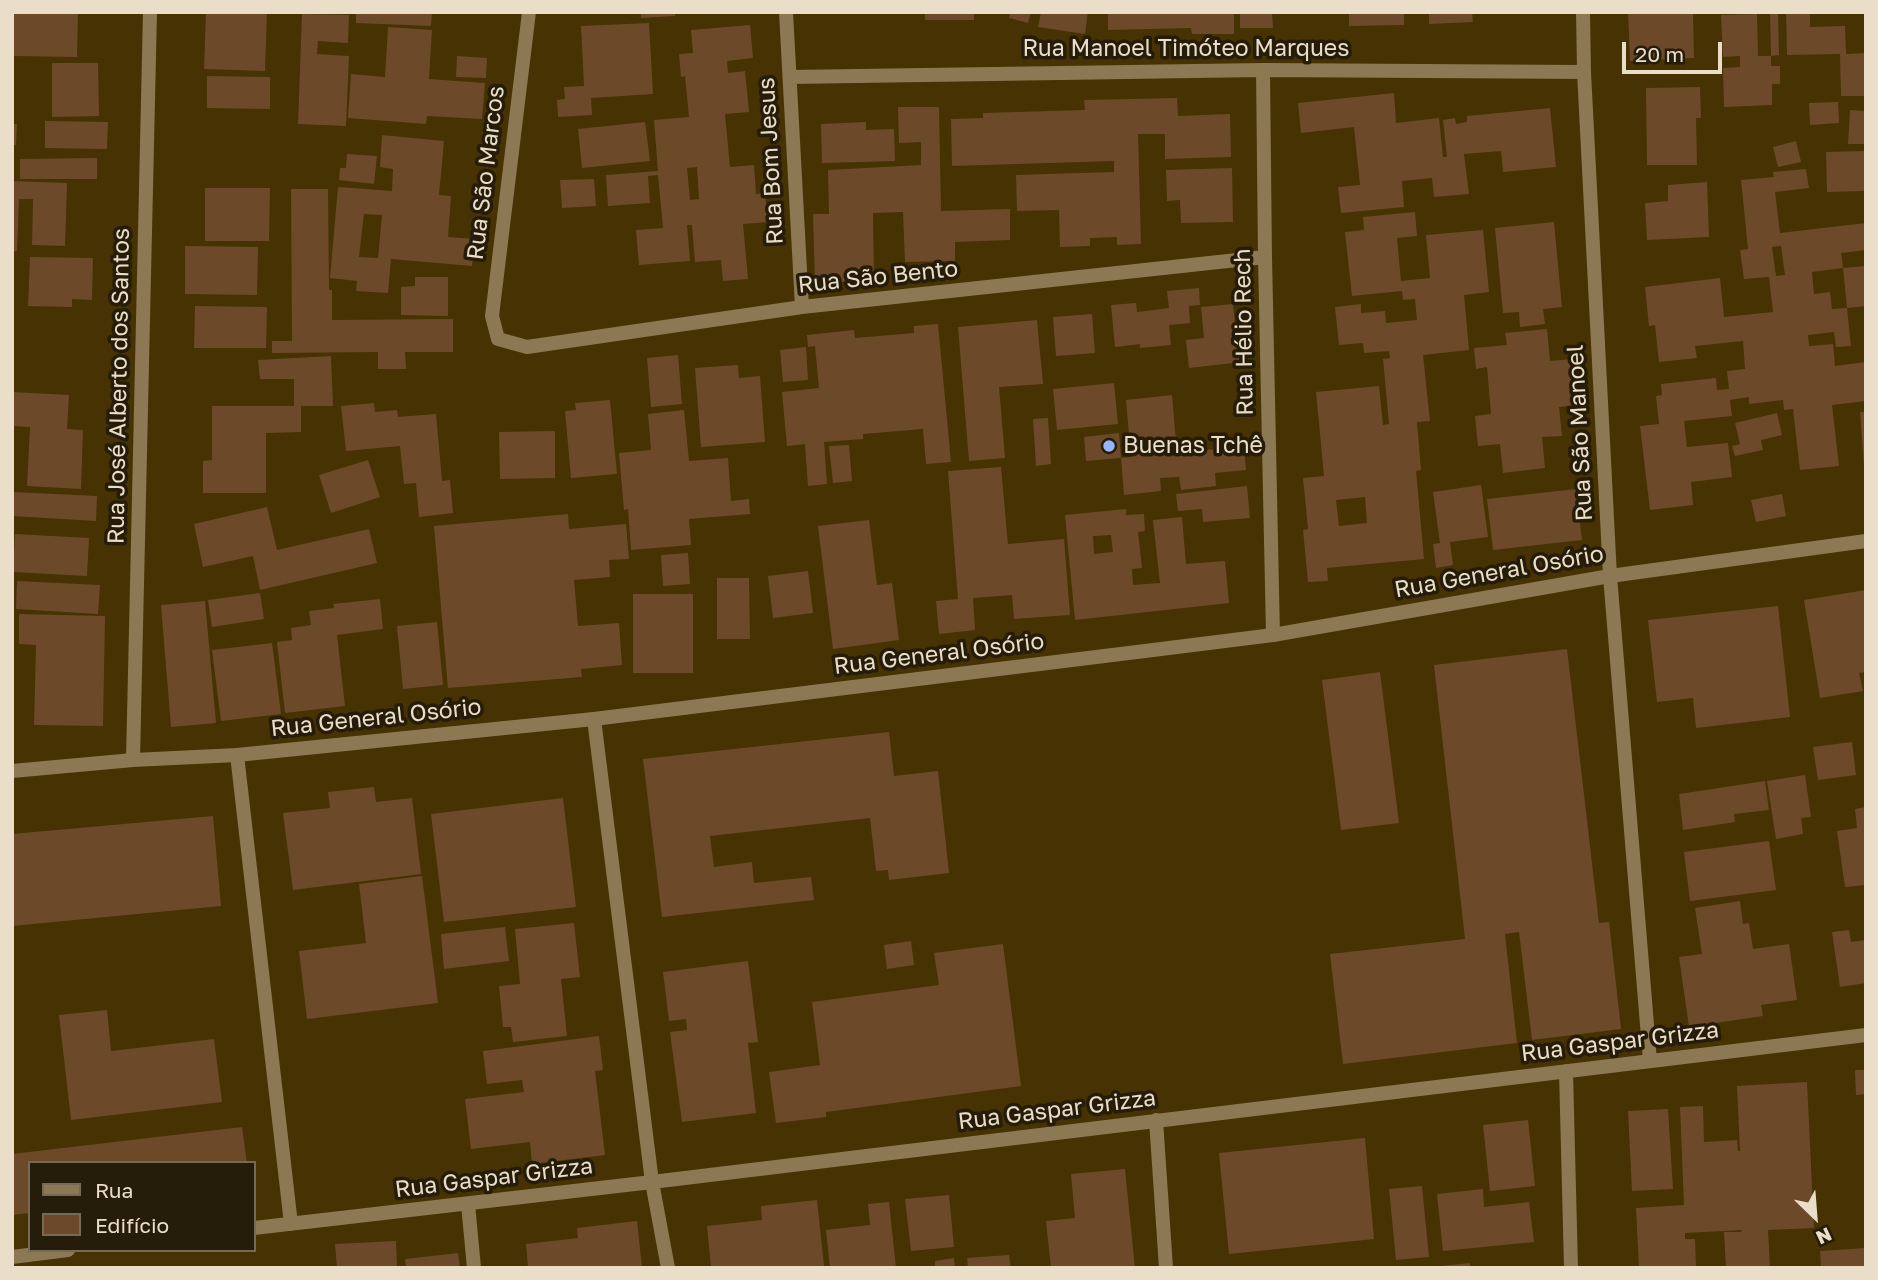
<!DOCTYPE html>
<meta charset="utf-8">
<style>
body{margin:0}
#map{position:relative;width:1878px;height:1280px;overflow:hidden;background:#463203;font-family:"Golos Text",sans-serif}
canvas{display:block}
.frame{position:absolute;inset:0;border:14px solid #ebdec8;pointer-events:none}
.legend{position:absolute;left:28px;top:1161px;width:228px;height:91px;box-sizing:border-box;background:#251c0a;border:2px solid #746a56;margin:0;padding:9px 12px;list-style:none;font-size:21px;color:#ebdec8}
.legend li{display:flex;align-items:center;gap:14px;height:35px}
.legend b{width:35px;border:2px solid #746a56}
.north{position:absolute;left:1780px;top:1182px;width:70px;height:70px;-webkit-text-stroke:5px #251c0a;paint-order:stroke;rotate:155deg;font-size:19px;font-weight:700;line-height:28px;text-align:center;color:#ebdec8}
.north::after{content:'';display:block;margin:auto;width:24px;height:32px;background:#ebdec8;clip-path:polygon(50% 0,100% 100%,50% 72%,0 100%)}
.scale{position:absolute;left:1622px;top:42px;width:100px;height:32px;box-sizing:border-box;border:4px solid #ebdec8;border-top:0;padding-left:9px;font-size:21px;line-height:24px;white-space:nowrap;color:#ebdec8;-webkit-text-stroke:5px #251c0a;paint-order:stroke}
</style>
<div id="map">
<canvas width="1878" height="1280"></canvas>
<div class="frame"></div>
<ul class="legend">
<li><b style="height:9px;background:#8c7852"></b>Rua</li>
<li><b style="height:19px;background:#6c4a29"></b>Edifício</li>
</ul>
<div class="north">N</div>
<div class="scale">20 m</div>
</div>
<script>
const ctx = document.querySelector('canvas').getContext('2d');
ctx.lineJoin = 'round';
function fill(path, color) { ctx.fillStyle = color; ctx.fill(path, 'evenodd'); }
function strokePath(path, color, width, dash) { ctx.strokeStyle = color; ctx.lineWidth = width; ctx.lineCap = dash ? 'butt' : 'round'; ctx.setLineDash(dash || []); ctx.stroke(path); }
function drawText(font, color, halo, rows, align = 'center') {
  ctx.font = font + ' "Golos Text",sans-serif'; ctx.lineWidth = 7; ctx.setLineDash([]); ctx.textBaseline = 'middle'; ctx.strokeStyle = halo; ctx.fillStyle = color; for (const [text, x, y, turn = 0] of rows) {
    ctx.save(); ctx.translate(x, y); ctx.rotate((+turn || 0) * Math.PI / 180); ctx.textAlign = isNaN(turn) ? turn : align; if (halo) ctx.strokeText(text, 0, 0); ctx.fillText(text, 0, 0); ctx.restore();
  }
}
const building = new Path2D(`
 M12,12H78L77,57L12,56Z
 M206,12H267L265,71L204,69Z
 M356,12H432L431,26L356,23Z
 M641,12H675V16L641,18Z
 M925,12H974V20H925Z
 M1010,12H1031L1028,23L1009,18Z
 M1041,12H1088L1085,34L1038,27Z
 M1108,12H1234V34H1192L1191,28L1108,30Z
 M1240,12H1272L1273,28H1240Z
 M1349,12H1404V25L1349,26Z
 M1429,12H1472L1473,22L1429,24Z
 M1628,12H1693L1694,58L1630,61Z
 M1770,12H1778L1779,55L1771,56Z
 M1786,12H1810V27L1845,26L1846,54L1866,53V96H1841L1840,54L1787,55Z
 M302,14L349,15L348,43L318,41L317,54L349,56L346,126L298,124Z
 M1757,14L1758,56H1771V66H1780V84H1772V105L1724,107L1723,68L1740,67V56L1723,57L1721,15Z
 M649,23L653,94L591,98L592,115L558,117L557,100L565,99L564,87L584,86L581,26Z
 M750,25L753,58L727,61L728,73L745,71L749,112L725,114L730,167L754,165L756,194L765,193L768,222L743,224L748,279L723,281L721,260L695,262L692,225H687L690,261L639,265L636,230L663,228L658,175L648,176L650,203L608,206L606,175L658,171L654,120L689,117L685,76L681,77L679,54L693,53L691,30ZM697,167L699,199L690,200L687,168Z
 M388,27L432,30L429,79L485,83L482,119L427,116L426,124L348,118L351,74L385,77Z
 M457,56L487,58L486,78L456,77Z
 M52,63H98L99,116L52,117Z
 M207,76L270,77V109L207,108Z
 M1700,87L1701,118H1696L1697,165H1647L1646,88Z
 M1394,93L1396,123L1439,118L1443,157H1447L1443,120L1455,118L1456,124L1467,122V116L1550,108L1556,167L1503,172L1501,151L1464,154L1469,194L1434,197L1432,178L1402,181L1404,207L1341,213L1338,187L1360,185L1354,127L1301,133L1298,103Z
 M1177,98L1178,116L1230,114L1231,157L1165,159V134H1138L1141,244L1117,245V237L1090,238V246L1060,247L1059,210L1017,211L1016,175L1114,172V161L952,166L951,119L983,118V113L1085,110L1084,100Z
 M1838,102L1839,123L1810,125L1809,103Z
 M898,107H939L941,211L1010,209V240L955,242V261L905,262L903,212L873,213L874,281L815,283L813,214H829L828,170L921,165V142L899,143Z
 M1850,110L1866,111V144H1848Z
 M45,121L108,122L107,149L45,148Z
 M645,122L650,161L582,168L578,129Z
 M866,122V130L894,129L895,161L822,163L821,124Z
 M12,124H17L16,145H12Z
 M382,135L444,141L439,195L451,196L448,237L475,239L472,266L391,259L388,293L356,291L357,281L330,278L338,187L392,191L393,169L380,167ZM364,214L382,215L378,258L359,257Z
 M1796,141L1801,162L1778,167L1773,147Z
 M1866,151V191L1827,192L1826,152Z
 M347,154L377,156L374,184L339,180L340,168H346Z
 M97,158V179H20V159Z
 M1232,168L1233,222L1181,223L1180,200L1167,201L1166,170Z
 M1806,169L1809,188L1775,192L1780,233L1866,223V250L1841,253L1843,268L1812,272L1814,294L1830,292L1832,309L1847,308L1843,268L1866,266V306L1847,308L1851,346L1836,347L1834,332L1808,335L1809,346L1833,344L1835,366L1866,362V401L1832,405L1839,466L1800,470L1793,409L1784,410L1783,400L1749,404V397L1730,400L1732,416L1684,421L1687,447L1728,443L1732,477L1691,482L1693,505L1650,510L1640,426L1659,424L1656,396L1662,395L1661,384L1716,378L1717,390L1729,389L1727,371L1745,369L1743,341L1695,346L1697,358L1659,362L1655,325L1649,326L1645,287L1720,278L1724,317L1773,312L1769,277L1744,279L1740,250L1748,249L1741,180L1774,177L1773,172ZM1781,246L1785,275L1776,276L1772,247Z
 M594,179L596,206L562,208L560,180Z
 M12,181L67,183L65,246L32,245L33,199H19L17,251H12Z
 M1707,182L1709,237L1647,240L1645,203L1668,201V185Z
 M205,188H270L269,241H205Z
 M291,189H328L329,290H332V320L453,319V352H405L406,369H378V352L272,353V341H292Z
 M1415,212L1417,236L1397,238L1401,281L1430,278L1426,235L1483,230L1489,292L1464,295L1469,350L1423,355L1430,421L1417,422L1421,470L1416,471L1424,559L1327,568L1328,581L1308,582L1303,530L1308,529L1303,478L1324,476L1316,392L1379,386L1383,425L1389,424L1383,359L1390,358L1389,351L1364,353L1363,343L1339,345L1335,307L1361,304V313L1385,311L1386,323L1417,320L1415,299L1403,300L1402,291L1352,296L1345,232L1364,230L1363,217ZM1365,497L1367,523L1339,526L1336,500Z
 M1554,222L1562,307L1543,309L1545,324L1520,327L1519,312L1503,313L1495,228Z
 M185,246L258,247L257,295L185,294Z
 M30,257L93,258L92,300L72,299V307L28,306Z
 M415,277H448V316L401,315V287L415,286Z
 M1199,288L1200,305L1189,306L1190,323L1169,325L1171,345L1140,348V344L1115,347L1111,305L1136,303L1137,312L1169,308L1167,291Z
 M1233,304L1236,335H1239L1242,362L1189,368L1186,340L1204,338L1201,307Z
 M195,306L267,307L266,348H194Z
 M1092,314L1095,353L1056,356L1053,317Z
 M1037,320L1043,384L999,387L1005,458L969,461L958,327Z
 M938,324L951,462L926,464L923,429L863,434V439L824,442L827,484L808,486L805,444L787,446L782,392L819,388L815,346L808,347L807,335L854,330L855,338L914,333V326Z
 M1547,329L1550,361L1571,359L1575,405L1559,407L1562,436L1542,437L1545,468L1503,473L1500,444L1478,446L1475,416L1491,414L1487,367L1476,369L1474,348L1507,345L1505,333Z
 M806,347L808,380L783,382L780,350Z
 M678,355L682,404L651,407L647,358Z
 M331,356L333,406H301V432L266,433V493H203V461L212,460V406H294V379H260L258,360Z
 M738,365L739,378L760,376L765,442L701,447L695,368Z
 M1114,383L1118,424L1057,430L1053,389Z
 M12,392L69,395L67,429L83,430L81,489L27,486L30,427L12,426Z
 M1172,395L1177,452L1244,447L1246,470L1215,473L1216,486L1181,490L1179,477L1160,478L1161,491L1124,495L1121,458L1131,457L1126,400Z
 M610,400L617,474L571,478L565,411L576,410L575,403Z
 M374,403L375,412L397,410L398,417L436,414L442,481L450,480L453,513L419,517L416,483L404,484L400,446L346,451L341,406Z
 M684,410L689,461L728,458L731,501L749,499L750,514L689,519L691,545L631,550L628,509L624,510L619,453L651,450L648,414Z
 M1860,412H1866V466H1864Z
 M1777,413L1782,435L1761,440L1763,450L1735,456L1732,446L1740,444L1735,423Z
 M1048,418L1051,464L1036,466L1033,419Z
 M555,431V478L500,479L499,432Z
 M1119,433L1121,458L1086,461L1084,437Z
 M849,445L852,481L833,483L829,446Z
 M368,460L380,497L331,513L319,475Z
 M1001,467L1008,544L1064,539L1070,615L1014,619L1012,595L973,598L975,630L939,634L936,601L958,599L948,471Z
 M1481,485L1488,537L1450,542L1453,565L1436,568L1433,544L1440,543L1433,492Z
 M1247,486L1250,518L1203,522L1202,509L1178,511L1176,494Z
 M1576,489L1582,540L1493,550L1487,499Z
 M12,492L97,496L96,521L12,516Z
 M1782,494L1786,516L1756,522L1751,500Z
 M267,507L277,550L369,529L377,563L260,590L253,556L203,567L194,524Z
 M1126,509V515L1144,514L1145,531L1138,532L1142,568L1132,569L1133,585L1160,583L1153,520L1182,517L1186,564L1225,561L1229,603L1075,620L1065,515ZM1111,535L1113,552L1094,554L1093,536Z
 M568,514L569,529L626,524L629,559L609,560L610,577L574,580L578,626L619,623L622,665L581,669L582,677L448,688L434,526Z
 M869,520L877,585L892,583L899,640L833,649L818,526Z
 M15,534L89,538L87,576L13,572Z
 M688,553L690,584L663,586L661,555Z
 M808,571L813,613L773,618L768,576Z
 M717,578H749L750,639H717Z
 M17,581L100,585L98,614L16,609Z
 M1866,590V672L1859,673L1863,691L1820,698L1804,600Z
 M260,593L264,619L212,627L208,600Z
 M633,594H693V673H633Z
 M380,599L383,629L337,635L345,706L285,713L277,642L292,640L291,628L311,625L309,611L334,608L333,604Z
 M205,601L216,723L171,727L161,605Z
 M1778,606L1790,717L1696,728L1693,698L1657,702L1648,620Z
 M19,614L105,616L103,726L34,725L36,645L19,644Z
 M437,622L443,685L403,689L397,626Z
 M272,643L281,714L221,721L212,650Z
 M1567,649L1599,923L1609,922L1621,1029L1532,1040L1519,932L1505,934L1517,1043L1343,1064L1330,954L1465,939L1434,665Z
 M1380,672L1399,823L1341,830L1322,680Z
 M889,732L894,776L938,771L949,873L889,880L888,870L876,871L870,818L710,836L714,867L752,862L754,883L811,877L814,900L662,917L643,759Z
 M1852,742L1856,775L1818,780L1813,747Z
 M1805,775L1811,817L1801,818L1803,834L1776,839L1767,781Z
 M1765,781L1769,810L1734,814L1735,822L1683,830L1679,794Z
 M374,787L376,802L412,798L421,874L293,890L283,813L330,808L328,792Z
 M563,798L576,907L444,922L431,814Z
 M1866,807V885L1845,887L1837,831L1857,828L1855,809Z
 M213,816L221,906L12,926V834Z
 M1769,841L1776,890L1690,901L1684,852Z
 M422,876L438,1003L307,1019L299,951L366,943L359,884Z
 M1740,901L1743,924L1749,923L1753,949L1789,944L1797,1000L1761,1005L1763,1016L1689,1027L1679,957L1702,954L1695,908Z
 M574,923L580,977L561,979L567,1036L513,1042L511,1027H503L499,986L520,984L515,929Z
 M505,927L509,961L444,969L441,934Z
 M1849,930L1851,942L1866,940V983L1840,987L1832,932Z
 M911,941L914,965L887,969L884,945Z
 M1003,944L1021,1086L826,1112V1117L776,1123L769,1072L820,1065L812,1002L939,985L934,953Z
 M748,961L758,1042L748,1043L756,1113L682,1122L670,1032L687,1030L686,1019L669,1021L663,972Z
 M107,1010L111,1051L214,1039L222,1102L71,1120L59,1015Z
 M599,1036L603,1070L595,1071L605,1155L532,1164L530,1142L471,1149L465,1099L524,1092L522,1080L487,1084L483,1051Z
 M1855,1070H1866V1094L1856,1095Z
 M1807,1082L1814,1228L1768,1230L1770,1268H1726L1724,1232H1741L1742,1230L1685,1233V1239H1695L1696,1268H1639L1636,1208L1684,1205L1680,1107L1703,1106L1704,1142L1737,1140L1738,1151H1740L1737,1086Z
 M1668,1109L1673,1189L1632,1191L1628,1111Z
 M1528,1120L1535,1186L1490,1191L1483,1125Z
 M242,1127L247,1163H30V1213L12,1215V1154Z
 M1365,1138L1374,1239L1229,1254L1219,1153Z
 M1125,1169L1135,1268H1051L1046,1221L1075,1218L1071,1174Z
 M1422,1186L1429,1257L1396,1260L1389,1189Z
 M1483,1189L1484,1207L1529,1202L1534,1242L1443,1251L1437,1194Z
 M949,1195L954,1247L911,1251L905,1199Z
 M817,1200L824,1266L802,1268H711L707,1226L762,1220L761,1206Z
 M889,1202L896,1268H830L826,1230L870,1225L868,1204Z
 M637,1221L642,1268H528L526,1244L578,1238L577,1228Z
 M396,1241L397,1268H337L335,1244Z
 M1866,1248V1268H1821L1820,1251Z
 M458,1253L460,1268H406L405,1259Z
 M1009,1255L1011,1268H968L967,1258Z
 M954,1258L955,1268H935V1261Z
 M1470,1263V1268H1440V1266Z`);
const minor = new Path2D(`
 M529,12L492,316L498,339L527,347L802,307L1265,257
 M786,12L802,307
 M1583,12L1584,72L1610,576L1650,1061
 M1263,70L1265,257L1273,635
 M790,77L1263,70L1584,72
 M594,719L652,1182L668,1268
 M237,755L291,1224
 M133,760L150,12
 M1566,1071L1571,1268
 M1156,1120L1166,1268
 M468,1204L474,1268
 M254,1228L652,1182L1866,1035
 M12,1257L68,1250`);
const tertiary = new Path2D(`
 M12,771L133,760L237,755L594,719L1153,650L1273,635L1610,576L1866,541`);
const markers = [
 [1109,446,7,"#93b7fd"]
];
const streetNames = [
 ["Rua Manoel Timóteo Marques",1186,49],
 ["Rua Bom Jesus",771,161,-93],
 ["Rua São Marcos",486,173,-83],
 ["Rua São Bento",878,277,-6],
 ["Rua Hélio Rech",1244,332,-91],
 ["Rua José Alberto dos Santos",119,386,-89],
 ["Rua São Manoel",1580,433,-93],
 ["Rua General Osório",1499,572,-10],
 ["Rua General Osório",939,654,-7],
 ["Rua General Osório",376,718,-6],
 ["Rua Gaspar Grizza",1620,1042,-7],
 ["Rua Gaspar Grizza",1057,1110,-7],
 ["Rua Gaspar Grizza",494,1178,-7]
];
const poiNames = [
 ["Buenas Tchê",1123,446]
];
fill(building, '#6c4a29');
strokePath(minor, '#8c7852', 14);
strokePath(tertiary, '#8c7852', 14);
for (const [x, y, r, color] of markers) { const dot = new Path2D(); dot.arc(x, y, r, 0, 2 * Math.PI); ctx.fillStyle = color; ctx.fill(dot); strokePath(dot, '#251c0a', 2.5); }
drawText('23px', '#ebdec8', '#251c0a', streetNames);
drawText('23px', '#ebdec8', '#251c0a', poiNames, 'left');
</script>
